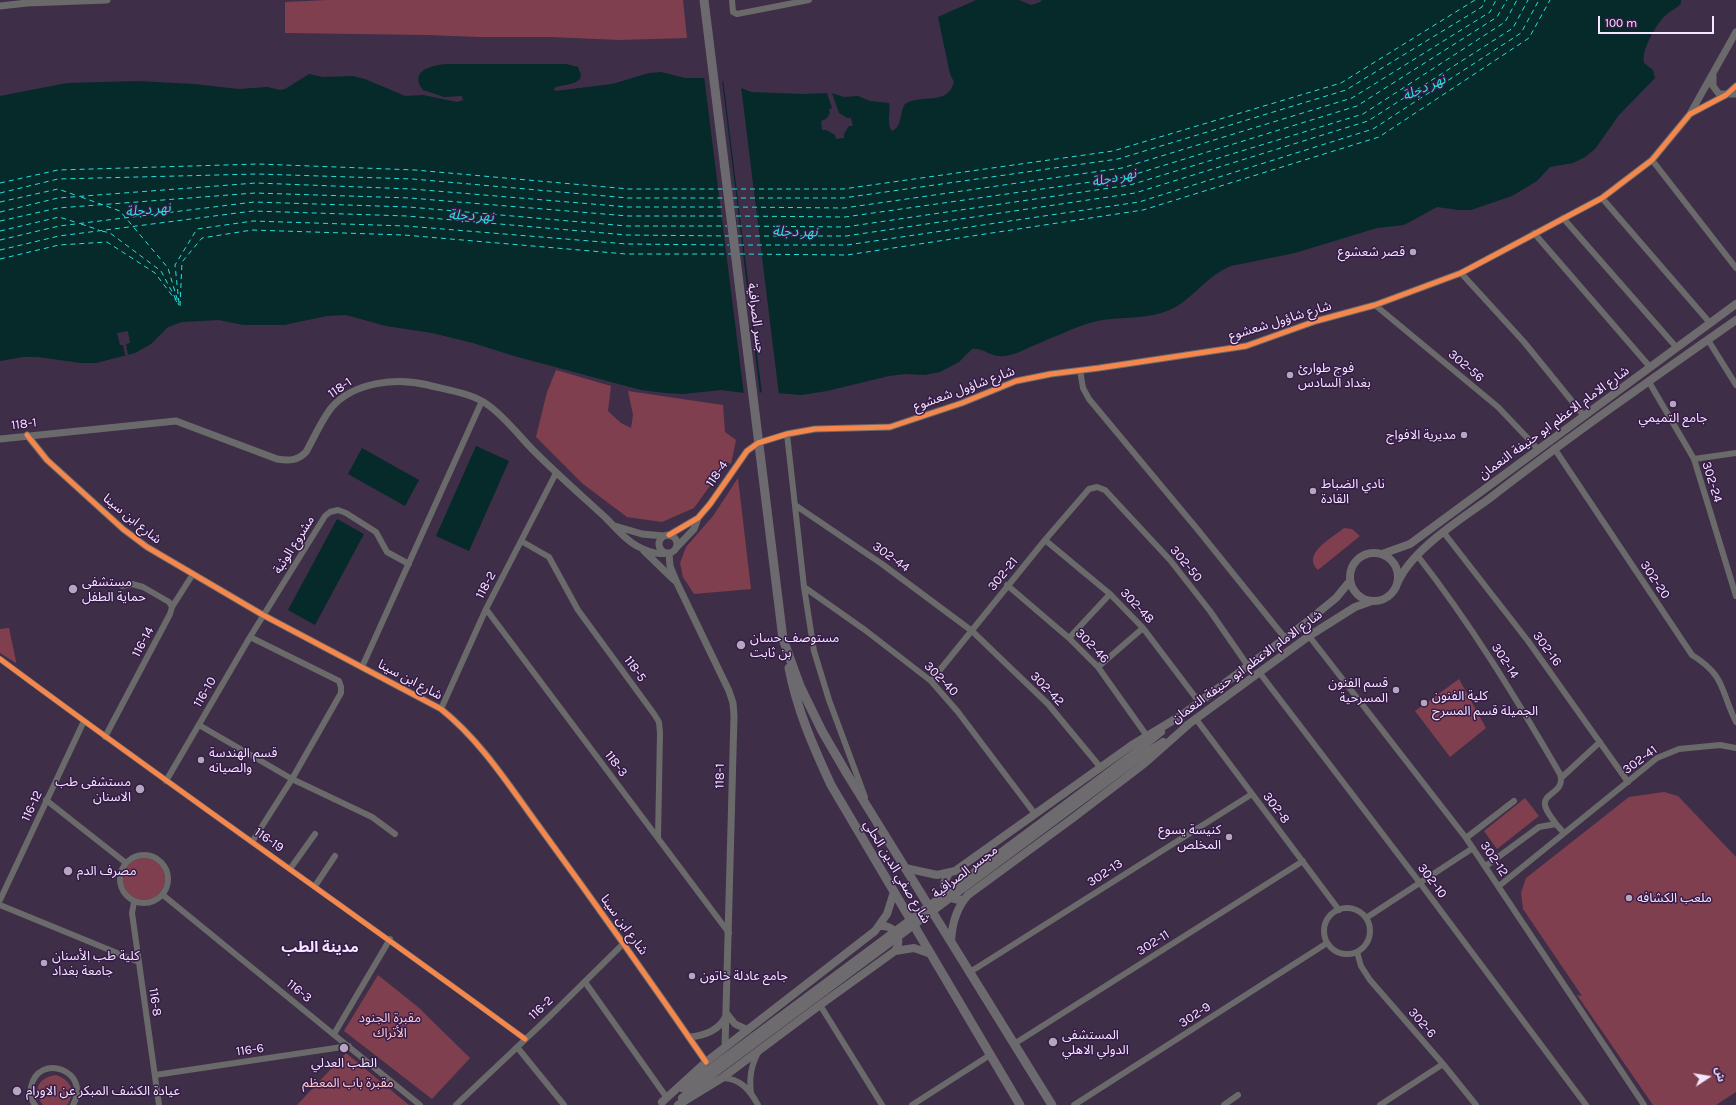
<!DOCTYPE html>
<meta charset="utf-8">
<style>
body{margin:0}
#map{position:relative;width:1736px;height:1105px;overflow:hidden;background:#3e2e48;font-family:Karla,"Noto Sans Arabic",sans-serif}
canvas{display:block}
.north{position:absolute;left:1688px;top:1057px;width:40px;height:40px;-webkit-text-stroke:3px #361a47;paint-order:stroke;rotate:78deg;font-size:11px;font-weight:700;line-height:16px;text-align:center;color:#f3e6fe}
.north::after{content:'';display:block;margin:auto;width:14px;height:18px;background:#f3e6fe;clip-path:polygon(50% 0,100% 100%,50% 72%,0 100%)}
.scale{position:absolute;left:1598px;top:16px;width:116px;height:18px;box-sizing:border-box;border:2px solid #f3e6fe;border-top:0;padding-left:5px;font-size:12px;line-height:14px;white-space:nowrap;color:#f3e6fe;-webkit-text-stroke:3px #361a47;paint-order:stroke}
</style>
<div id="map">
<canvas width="1736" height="1105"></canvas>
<div class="north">ش</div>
<div class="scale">100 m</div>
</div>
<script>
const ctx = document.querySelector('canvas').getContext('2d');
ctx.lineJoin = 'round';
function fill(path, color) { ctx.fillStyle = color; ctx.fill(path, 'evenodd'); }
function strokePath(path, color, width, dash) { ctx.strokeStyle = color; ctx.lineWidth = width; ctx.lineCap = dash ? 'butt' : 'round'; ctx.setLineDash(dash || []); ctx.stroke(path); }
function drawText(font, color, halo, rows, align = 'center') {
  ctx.font = font + ' Karla,"Noto Sans Arabic",sans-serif'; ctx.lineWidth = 3; ctx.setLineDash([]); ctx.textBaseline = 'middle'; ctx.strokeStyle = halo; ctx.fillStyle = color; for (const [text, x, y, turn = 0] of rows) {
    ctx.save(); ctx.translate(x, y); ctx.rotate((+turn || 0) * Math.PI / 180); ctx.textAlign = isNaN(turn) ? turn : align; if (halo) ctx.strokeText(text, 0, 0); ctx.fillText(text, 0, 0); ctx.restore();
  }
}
const green = new Path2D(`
 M328,0H683L687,38L620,40L550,37H479L427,35L285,33V2Z
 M556,370L611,386L608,411L621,423L631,428L633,415L628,391L723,405L725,432L736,440L731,464L727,462L694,508L662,522L627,517L583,484L536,437L547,392Z
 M738,478L751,589L694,594L683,577L680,563L686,547L713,516Z
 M1344,528L1352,529L1360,536L1318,570C1301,554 1332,538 1344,528Z
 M9,628L16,661V663L0,653V629Z
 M1459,679L1486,728L1450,757L1415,711Z
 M1664,792L1678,796L1736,857V1092L1716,1105H1653L1577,995L1582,996L1523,909L1521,893L1526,878L1629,797Z
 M1525,798L1539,816L1497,849L1484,831Z
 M123 879a21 21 0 1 1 42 0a21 21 0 1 1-42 0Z
 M378,975L418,1007L470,1058L432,1099L344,1031Z
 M346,1053L409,1105H297Z
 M56,1075C71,1080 77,1092 67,1105H43C31,1090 39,1077 56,1075Z`);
const water = new Path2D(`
 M976,0H1019L1031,5L1040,2L1042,0H1681V3C1677,9 1669,11 1664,17C1655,26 1641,51 1644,63L1653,70L1655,78L1619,115L1595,149L1585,157L1573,163L1550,167L1537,181L1512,196L1471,210H1458L1437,207L1404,225L1377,228L1295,253L1231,266C1204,277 1190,303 1167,311C1140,321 1113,315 1086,324C1069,330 1052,338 1035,345C1025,349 1015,355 1004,356C991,358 983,347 972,349L959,362L940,372L925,375L905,374L889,376L827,391L801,395L766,392L745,393L721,390L684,394L665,393L641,390L514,356L473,343L432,333L386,326L346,315L327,316L284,325H243L219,320L182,322L168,327L151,344L135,353L96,363H81L38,357H23L0,361V96L67,83L138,81L194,84L239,89L267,87L280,90L285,89L309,74L323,77L353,76L365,79L405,96L423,95L457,102L463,100L462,96L444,97L423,90C408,70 433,65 447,64H566L578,67L581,75L580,79C573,86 562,84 554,88L555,91L612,84L649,73L661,72L685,78H701L726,82L751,92L802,94L832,93L844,97L858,96L870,101L889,103C891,112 886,124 892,131C903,126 899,113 905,104C922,93 947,107 954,82L950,74L938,17Z
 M476,446L509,461L469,551L436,536Z
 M362,448L419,480L405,506L348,474Z
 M337,519L364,534L315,625L288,610Z`);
const pier = new Path2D(`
 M704,76L722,79L760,394L744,395Z
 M723,79L741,86L779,395L762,394Z
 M827,93H832L839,113L847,118H851L853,126H849L844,134V138L836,139L835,135L826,130H822L821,121L826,119L830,113L829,109L832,108Z
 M128,331L130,343L126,344L128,355H125L123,345H120L117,333Z`);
const ferry = new Path2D(`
 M0,183L58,170L258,164L415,170L629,189H723
 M732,189H843L1113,151L1341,83L1475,0
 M0,193L58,179L257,174L413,179L628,198H725
 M81,197L120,211L168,268L178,302
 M732,198H843L1118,159L1346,90L1482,7L1485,0
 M0,202L58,189L78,196
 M734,207L844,208L1122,168L1352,98L1490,12L1496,0
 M0,212L58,198L256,183L412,189L628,207H725
 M736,216L845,217L1126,177L1357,106L1497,17L1507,0
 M0,221L58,208L255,193L410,198L628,216H726
 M81,224L99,230
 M737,226L845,227L1130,185L1363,114L1505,22L1517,0
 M0,231L59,217L78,223
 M102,231L110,233L161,271L179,305
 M737,236H846L1135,193L1368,121L1513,28L1528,0
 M0,240L59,226L254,202L409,207L627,226H727
 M739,245H847L1139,202L1373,129L1521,33L1539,0
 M0,250L59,236L253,211L407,216L627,235L729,236
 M740,254L847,255L1143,210L1379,137L1529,38L1550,0
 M0,259L59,245L107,242L155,273L177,302
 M179,303L175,265L197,229L253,221L406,226L627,244L729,245
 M180,306L182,262L202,238L252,230L404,235L626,254H731`);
const minor = new Path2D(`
 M732,0L733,12L737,14L809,0
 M1652,160L1736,268
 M1602,198L1710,323
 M1563,218L1677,348
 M1534,233L1650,367
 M1461,273L1524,342L1584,416
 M1375,305L1498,407L1538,449
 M1708,340L1736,385
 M1080,370L1083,388L1089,399L1198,530L1285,638
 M1649,382L1694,459L1736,596
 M787,434L804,587L814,651L829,700L865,797
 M1554,448L1692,655C1726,676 1720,690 1736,722
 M1694,459L1736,453
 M795,505L882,564L972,631L1048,704L1101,768
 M1444,533L1528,641L1628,782
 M1045,540L1110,594L1143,628L1199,702
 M521,541L549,557L578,610L654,714L659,722L660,733L658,838
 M1417,555C1471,624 1516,698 1560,774C1566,793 1543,792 1545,805C1546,812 1553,819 1556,824
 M1007,585L1069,638L1098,667L1147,736
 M804,587L865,630L931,681L958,712L1035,814
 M172,607L193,574
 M486,609L729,933
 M1309,636L1466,838L1644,1105
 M250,637L339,681L341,687V693L292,779L252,842
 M1069,638L1110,594
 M0,659C173,788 351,911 525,1039
 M362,667L482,401
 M1098,667L1143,628
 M1259,672L1420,883L1586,1105
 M931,681L1045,540L1089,489L1097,487L1105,490L1170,560L1210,611L1248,666
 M441,709L486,609L556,473
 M1196,719L1339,910
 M199,725L292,779L372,817L395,834
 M105,737L170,614L172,607L169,602L143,587L132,584L122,586
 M1561,778L1600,742
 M166,781L250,637L325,516L330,512L338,510L346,513L376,532L387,552L409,564
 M46,800L126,863
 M1466,838L1514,801
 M120 879a24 24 0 1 1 48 0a24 24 0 1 1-48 0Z
 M1486,866L1539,827L1556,824L1564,833
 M290,869L315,834
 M315,886L335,856
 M1499,886L1657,758L1679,749L1720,745L1736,748
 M163,895L420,1105
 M0,900L84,721
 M134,902L132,913L159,1105
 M0,905L139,962
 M1324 931a23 23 0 1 1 46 0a23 23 0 1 1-46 0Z
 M1366,918L1473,848
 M1357,952L1361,966L1370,980L1443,1064L1476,1105
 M970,972L1252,794
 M585,982L667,1098
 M820,1005L882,1105
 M334,1034L390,939
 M1014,1044L1303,861
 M517,1047L564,1105
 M155,1075L349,1046
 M722,1078C740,1078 750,1090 758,1105
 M751,1093C749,1077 751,1065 759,1051
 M35,1105C31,1100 30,1094 31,1087C38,1052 92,1070 73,1105
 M456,1105L549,1017L624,943
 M912,1105L990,1055
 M1074,1105L1327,943
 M1224,1105L1238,1095
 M1380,1105L1443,1064`);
const tertiary = new Path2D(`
 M0,6L27,3L107,0
 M1713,76V86L1719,94H1736
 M1690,114L1736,32
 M27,435L47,460L123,529L147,547L263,615L441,709C481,741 508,784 538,825C595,903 651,982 706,1062
 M0,439L176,421L277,459C289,461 297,461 306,452C314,438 322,419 332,407C354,382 397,377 428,385C447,390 472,393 488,405C505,417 520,437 535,452C558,475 582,496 606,518C616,528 624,539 637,546C646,551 656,555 666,553
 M615,526L642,534L664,536
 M669,535L698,518L710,504L747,451L758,443L787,434L815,429L890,427L962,403L1016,381L1051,374L1099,368L1246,346L1316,321L1375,305L1461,273L1602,198L1652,160L1690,114L1726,95L1736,86
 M659 544a9 9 0 1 1 18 0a9 9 0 1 1-18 0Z
 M676,548L694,529L698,518
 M644,551L674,580
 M669,553L670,566L677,583L729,691L733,703L734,716L725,1047
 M727,1014L735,1024L748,1030
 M689,1037C704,1036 720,1030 726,1016`);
const secondary = new Path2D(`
 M1350 577a24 24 0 1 1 48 0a24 24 0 1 1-48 0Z
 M1382,554L1410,544L1736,304
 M1397,584C1411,550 1460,520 1490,498C1570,436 1653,378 1736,320
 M1178,718L1303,625L1336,598L1350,581
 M1186,726L1309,636L1355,607L1372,601
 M1136,752L1161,732
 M1140,757L1163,742
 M905,868L937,875L955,871L1132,745L1182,715
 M949,873L944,883C945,895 953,902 964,899
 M880,926C895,925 903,939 895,951
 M951,941C952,924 957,907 968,895L1073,818L1145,763L1189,724
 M682,1088L706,1072
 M682,1098L709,1077
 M662,1102L706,1062L875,931L887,914L894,892
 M678,1105L722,1078L820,1005L895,951L914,948L931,954`);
const primary = new Path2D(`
 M783,639L800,686L822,731L847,774L1052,1105
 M789,668C797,710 813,746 831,785L1020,1105`);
const secondaryBridge = new Path2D(`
 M706,1072L1136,752
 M709,1077L1140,757`);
const primaryBridge = new Path2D(`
 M704,0L783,639`);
const cycleway = new Path2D(`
 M27,435L47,460L123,529L147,547L263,615L441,709C481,741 508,784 538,825C595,903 651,982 706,1062
 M669,535L698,518L710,504L747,451L758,443L787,434L815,429L890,427L962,403L1016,381L1051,374L1099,368L1246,346L1316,321L1375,305L1461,273L1602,198L1652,160L1690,114L1726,95L1736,86
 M0,659C173,788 351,911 525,1039`);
const markers = [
 [1413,252,4,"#b4a6be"],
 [1290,375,4,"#b4a6be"],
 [1673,404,4,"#b4a6be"],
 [1464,435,4,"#b4a6be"],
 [1313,491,4,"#b4a6be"],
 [73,589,5,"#b4a6be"],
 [741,645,5,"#b4a6be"],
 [1396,690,4,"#b4a6be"],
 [1424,703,4,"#b4a6be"],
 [201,760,4,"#b4a6be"],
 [140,789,5,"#b4a6be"],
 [1229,837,4,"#b4a6be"],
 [68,871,5,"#b4a6be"],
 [1629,898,4,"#b4a6be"],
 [44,963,4,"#b4a6be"],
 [692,976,4,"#b4a6be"],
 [1053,1042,5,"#b4a6be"],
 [344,1048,5,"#b4a6be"],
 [17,1091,5,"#b4a6be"]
];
const poiNames = [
 ["قصر شعشوع",1405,252,"right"],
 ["فوج طوارئ",1298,368],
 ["بغداد السادس",1298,383],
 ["جامع التميمي",1673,418,"center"],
 ["مديرية الافواج",1456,435,"right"],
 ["نادي الضباط",1321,484],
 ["القادة",1321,499],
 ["مستشفى",82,582],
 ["حماية الطفل",82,597],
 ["مستوصف حسان",750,638],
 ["بن ثابت",750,653],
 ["قسم الفنون",1388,683,"right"],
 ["المسرحية",1388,698,"right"],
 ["كلية الفنون",1432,696],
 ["الجميلة قسم المسرح",1432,711],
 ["قسم الهندسة",209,753],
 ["والصيانه",209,768],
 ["مستشفى طب",131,782,"right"],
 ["الاسنان",131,797,"right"],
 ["كنيسة يسوع",1221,830,"right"],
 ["المخلص",1221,845,"right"],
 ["مصرف الدم",77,871],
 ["ملعب الكشافه",1637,898],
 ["كلية طب الأسنان",52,956],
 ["جامعة بغداد",52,971],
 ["جامع عادلة خاتون",700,976],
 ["المستشفى",1062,1035],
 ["الدولي الاهلي",1062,1050],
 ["الطب العدلي",344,1063,"center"],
 ["عيادة الكشف المبكر عن الاورام",26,1091]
];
const streetNames = [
 ["جسر الصرافية",756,318,83],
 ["شارع شاؤول شعشوع",1280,321,-17],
 ["302-56",1466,366,40],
 ["118-1",340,388,-34],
 ["شارع شاؤول شعشوع",964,389,-20],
 ["شارع الامام الاعظم ابو حنيفة النعمان",1554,423,-36],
 ["118-1",24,424,-7],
 ["118-4",717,474,-55],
 ["302-24",1712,482,73],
 ["شارع ابن سينا",132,519,39],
 ["مشروع الوثبة",294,545,-58],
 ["302-44",891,557,36],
 ["302-50",1186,564,50],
 ["302-21",1003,574,-51],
 ["302-20",1655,580,56],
 ["118-2",486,585,-62],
 ["302-48",1137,606,47],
 ["116-14",143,642,-62],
 ["302-46",1092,646,46],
 ["302-16",1547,649,54],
 ["302-14",1505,661,57],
 ["شارع الامام الاعظم ابو حنيفة النعمان",1247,667,-36],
 ["118-5",635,669,54],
 ["302-40",941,679,45],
 ["شارع ابن سينا",410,680,28],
 ["302-42",1047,689,46],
 ["116-10",205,692,-60],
 ["302-41",1640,760,-36],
 ["118-3",616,764,53],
 ["118-1",720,776,-89],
 ["116-12",32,806,-65],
 ["302-8",1276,808,53],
 ["116-19",269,840,35],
 ["302-12",1494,859,56],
 ["شارع صفي الدين الحلي",897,872,59],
 ["مجسر الصرافية",965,872,-37],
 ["302-13",1105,873,-33],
 ["302-10",1432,881,53],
 ["شارع ابن سينا",624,925,54],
 ["302-11",1153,943,-32],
 ["116-3",299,991,39],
 ["116-8",155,1002,82],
 ["116-2",541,1008,-43],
 ["302-9",1195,1015,-33],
 ["302-6",1422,1023,49],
 ["116-6",250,1050,-8]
];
const parkNames = [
 ["مقبرة الجنود",390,1018],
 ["الأتراك",390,1033],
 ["مقبرة باب المعظم",348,1083]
];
const waterNames = [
 ["نهر دجلة",1424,88,-24],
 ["نهر دجلة",1114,178,-12],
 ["نهر دجلة",148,210,-6],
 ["نهر دجلة",471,216,3],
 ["نهر دجلة",795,232,1]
];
const quarterNames = [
 ["مدينة الطب",320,948]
];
fill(green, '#803f4e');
fill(water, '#06292a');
fill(pier, '#3e2e48');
strokePath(ferry, '#27e2da', 1, [5, 4]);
strokePath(minor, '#6b6a6b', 6);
strokePath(tertiary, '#6b6a6b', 7);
strokePath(secondary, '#6e6b6f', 8);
strokePath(primary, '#6d6a6f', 9);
strokePath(secondaryBridge, '#6e6b6f', 8);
strokePath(primaryBridge, '#6d6a6f', 9);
strokePath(cycleway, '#f5874c', 5);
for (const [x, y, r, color] of markers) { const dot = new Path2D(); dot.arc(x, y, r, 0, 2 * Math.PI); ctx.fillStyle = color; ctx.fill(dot); strokePath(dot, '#361a47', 1.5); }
drawText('13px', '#f3e6fe', '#361a47', poiNames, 'left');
drawText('13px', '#f3e6fe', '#361a47', streetNames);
drawText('13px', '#fdccd2', '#361a47', parkNames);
drawText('italic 14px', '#27e2da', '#361a47', waterNames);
drawText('bold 15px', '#f3e6fe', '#361a47', quarterNames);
</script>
